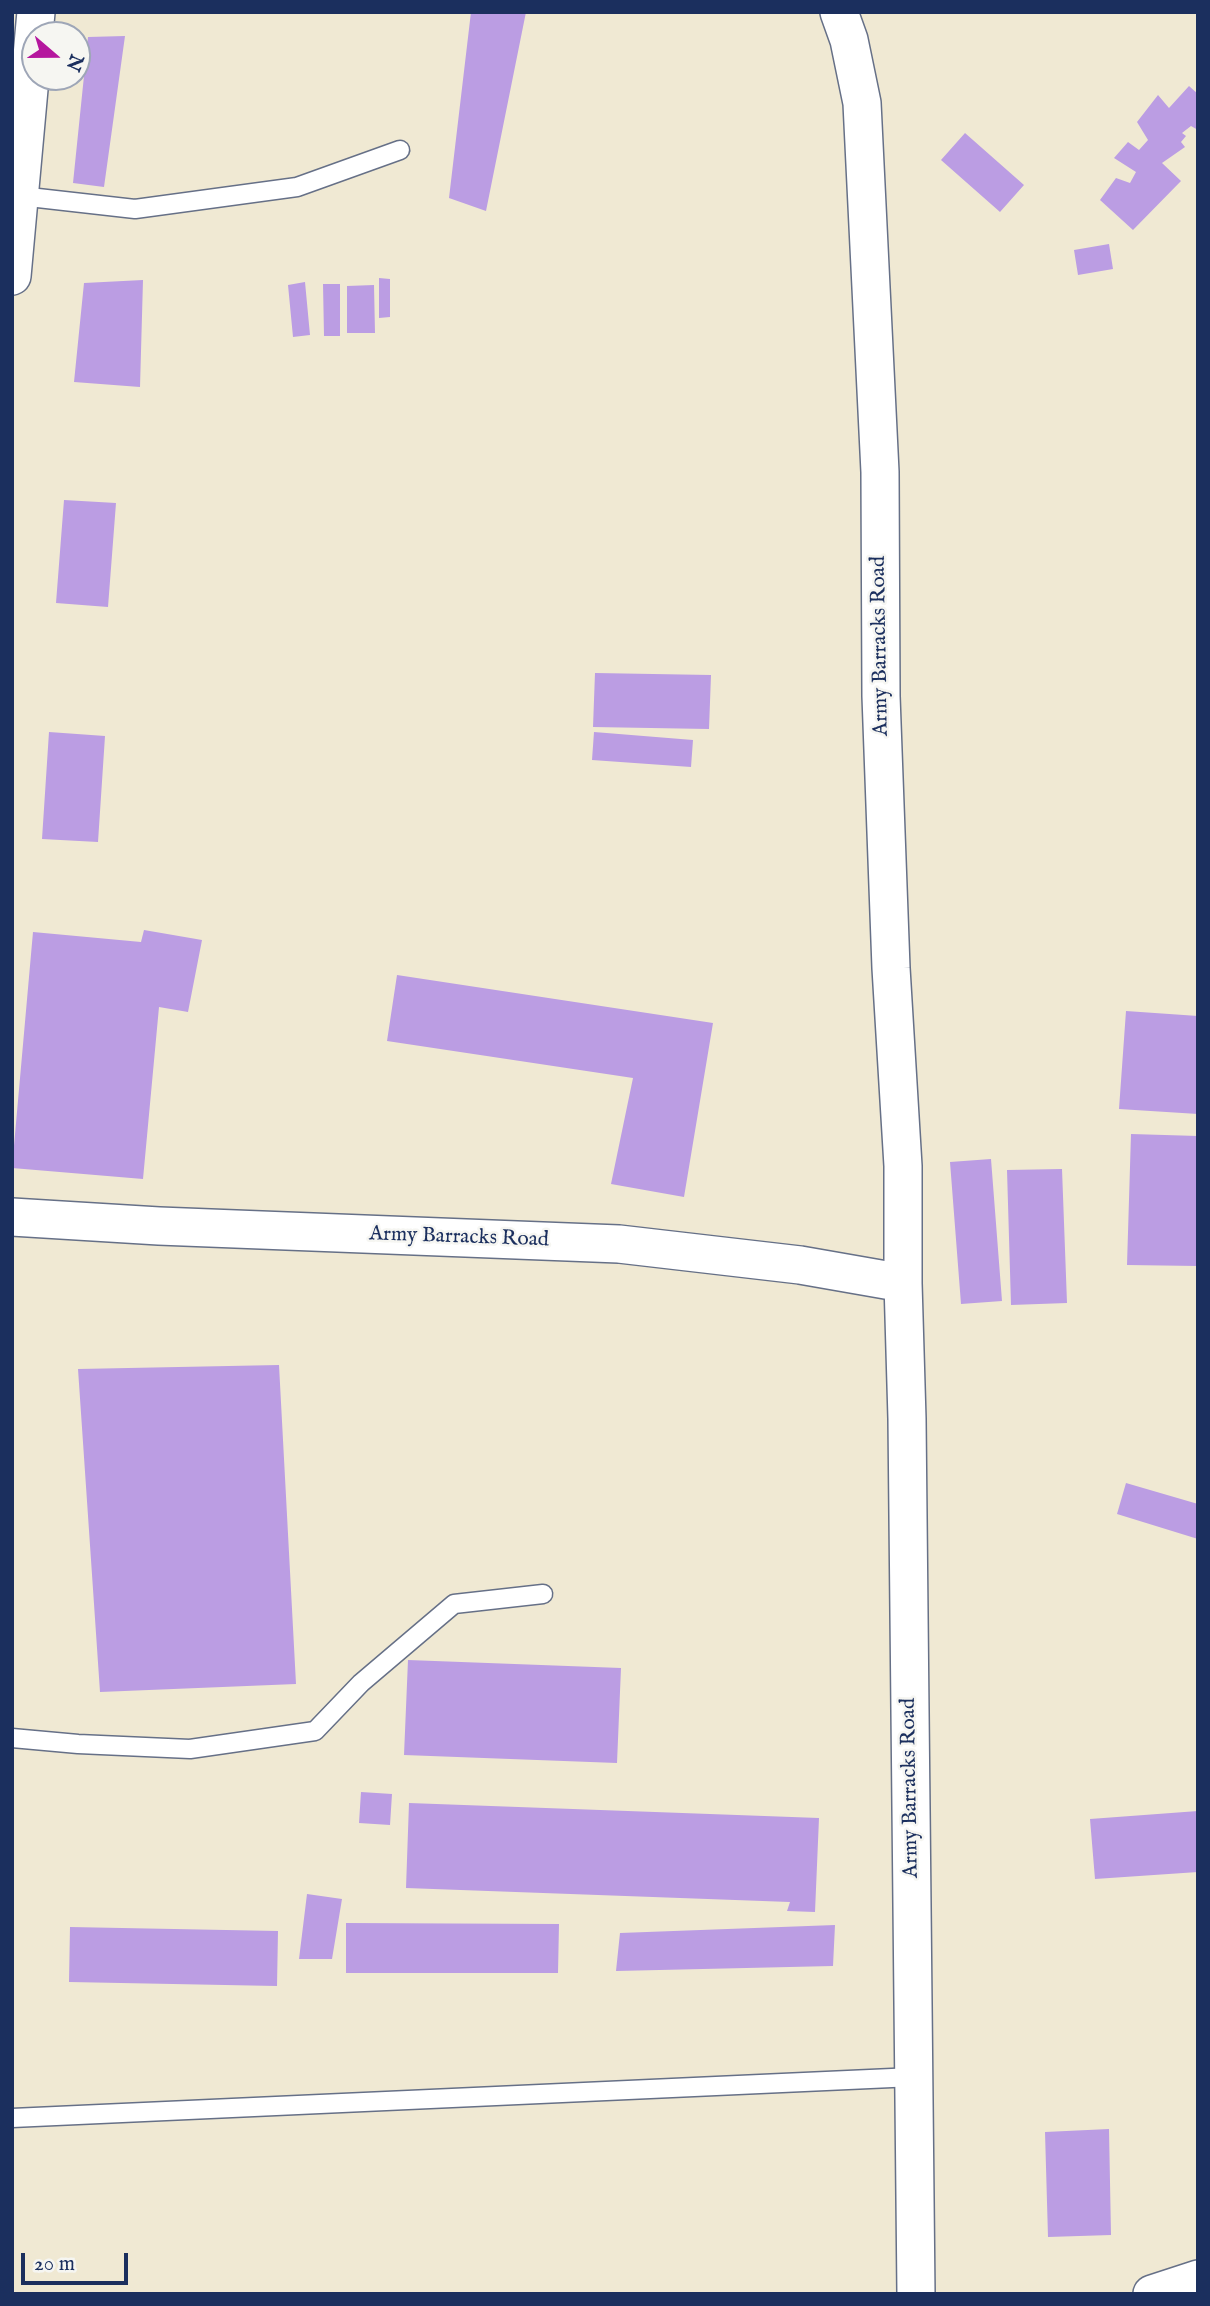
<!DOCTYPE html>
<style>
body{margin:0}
#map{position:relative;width:1210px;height:2306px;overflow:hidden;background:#f0e9d3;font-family:"IM FELL English",serif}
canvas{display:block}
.frame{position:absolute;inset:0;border:14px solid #1b2f5e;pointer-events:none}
.north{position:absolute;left:21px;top:21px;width:70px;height:70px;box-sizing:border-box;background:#f6f6f2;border:2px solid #9ea6b7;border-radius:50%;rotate:110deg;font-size:19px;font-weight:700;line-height:28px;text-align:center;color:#1b2f5e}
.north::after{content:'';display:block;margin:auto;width:24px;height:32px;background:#b5179e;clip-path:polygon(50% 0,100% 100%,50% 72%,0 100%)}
.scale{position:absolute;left:21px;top:2253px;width:107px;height:32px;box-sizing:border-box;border:4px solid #1b2f5e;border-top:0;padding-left:9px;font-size:21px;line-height:24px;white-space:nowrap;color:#1b2f5e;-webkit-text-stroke:5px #f6f6f2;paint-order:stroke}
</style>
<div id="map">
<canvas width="1210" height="2306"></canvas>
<div class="frame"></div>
<div class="north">N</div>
<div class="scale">20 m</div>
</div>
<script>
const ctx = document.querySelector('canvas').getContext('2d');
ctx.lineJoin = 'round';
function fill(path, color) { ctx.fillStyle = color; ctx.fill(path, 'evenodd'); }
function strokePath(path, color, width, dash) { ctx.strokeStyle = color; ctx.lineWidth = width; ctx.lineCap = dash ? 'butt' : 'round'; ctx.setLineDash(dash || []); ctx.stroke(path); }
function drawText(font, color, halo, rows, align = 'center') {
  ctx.font = font + ' "IM FELL English",serif'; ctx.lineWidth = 5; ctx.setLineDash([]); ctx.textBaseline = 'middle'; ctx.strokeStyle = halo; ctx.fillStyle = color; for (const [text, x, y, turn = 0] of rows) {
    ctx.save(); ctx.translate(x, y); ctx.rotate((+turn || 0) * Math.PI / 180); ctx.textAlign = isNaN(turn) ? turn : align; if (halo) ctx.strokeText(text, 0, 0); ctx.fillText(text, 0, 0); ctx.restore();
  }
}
const building = new Path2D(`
 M471,12H526L486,211L449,198Z
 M125,36L104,187L73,183L88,37Z
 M1189,86L1198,94V130L1191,126L1182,133L1186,136L1181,142L1185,147L1162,163L1181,181L1133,230L1100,200L1116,178L1130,183L1136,172L1114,158L1128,142L1139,150L1148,140L1137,122L1158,95L1169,108Z
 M965,133L1024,185L1000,212L941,160Z
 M1109,244L1113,269L1078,275L1074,250Z
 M379,278L390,279V317L379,318Z
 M143,280L140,387L74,382L84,283Z
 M305,282L310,335L293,337L288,285Z
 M323,284H340V336H324Z
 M374,285L375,333H347V286Z
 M64,500L116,503L108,607L56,603Z
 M595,673L711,675L709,729L593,727Z
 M49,732L105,736L98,842L42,839Z
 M594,732L693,740L691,767L592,760Z
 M144,930L202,940L188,1012L159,1007L143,1179L12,1168L33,932L141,942Z
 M397,975L713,1023L684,1197L611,1184L633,1078L387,1041Z
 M1126,1011L1198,1016V1114L1119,1109Z
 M1131,1134L1198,1136V1266L1127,1265Z
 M991,1159L1002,1301L961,1304L950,1162Z
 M1062,1169L1067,1303L1011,1305L1007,1170Z
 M279,1365L296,1684L100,1692L78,1369Z
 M1126,1483L1198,1504V1539L1117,1514Z
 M408,1660L621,1668L617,1763L404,1755Z
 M361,1792L392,1794L390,1825L359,1823Z
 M409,1803L819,1818L815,1912L787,1911L790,1902L406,1888Z
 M1198,1811V1872L1095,1879L1090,1819Z
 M307,1894L342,1899L332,1959H299Z
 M346,1923L559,1924L558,1973H346Z
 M835,1925L833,1966L616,1971L620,1933Z
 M70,1927L278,1931L277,1986L69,1982Z
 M1109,2129L1111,2235L1048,2237L1045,2132Z`);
const lane = new Path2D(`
 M20,196L135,209L297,187L400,150
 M12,1738L78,1744L190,1749L315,1731L361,1683L454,1604L543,1594
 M12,2118L914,2077`);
const street = new Path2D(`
 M839,12L849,40L862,103L880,472L881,696L891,968L903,1166V1283L907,1419L916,2294
 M12,276L36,12
 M12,1217L159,1226L619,1244L800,1265L903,1283
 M1152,2294L1198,2279`);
const streetNames = [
 ["Army Barracks Road",881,646,-91],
 ["Army Barracks Road",459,1238,2],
 ["Army Barracks Road",911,1788,-91]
];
fill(building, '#bb9de3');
strokePath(lane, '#667087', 21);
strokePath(street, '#667087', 40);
strokePath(lane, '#fff', 18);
strokePath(street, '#fff', 37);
drawText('21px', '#1b2f5e', '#f6f6f2', streetNames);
</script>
